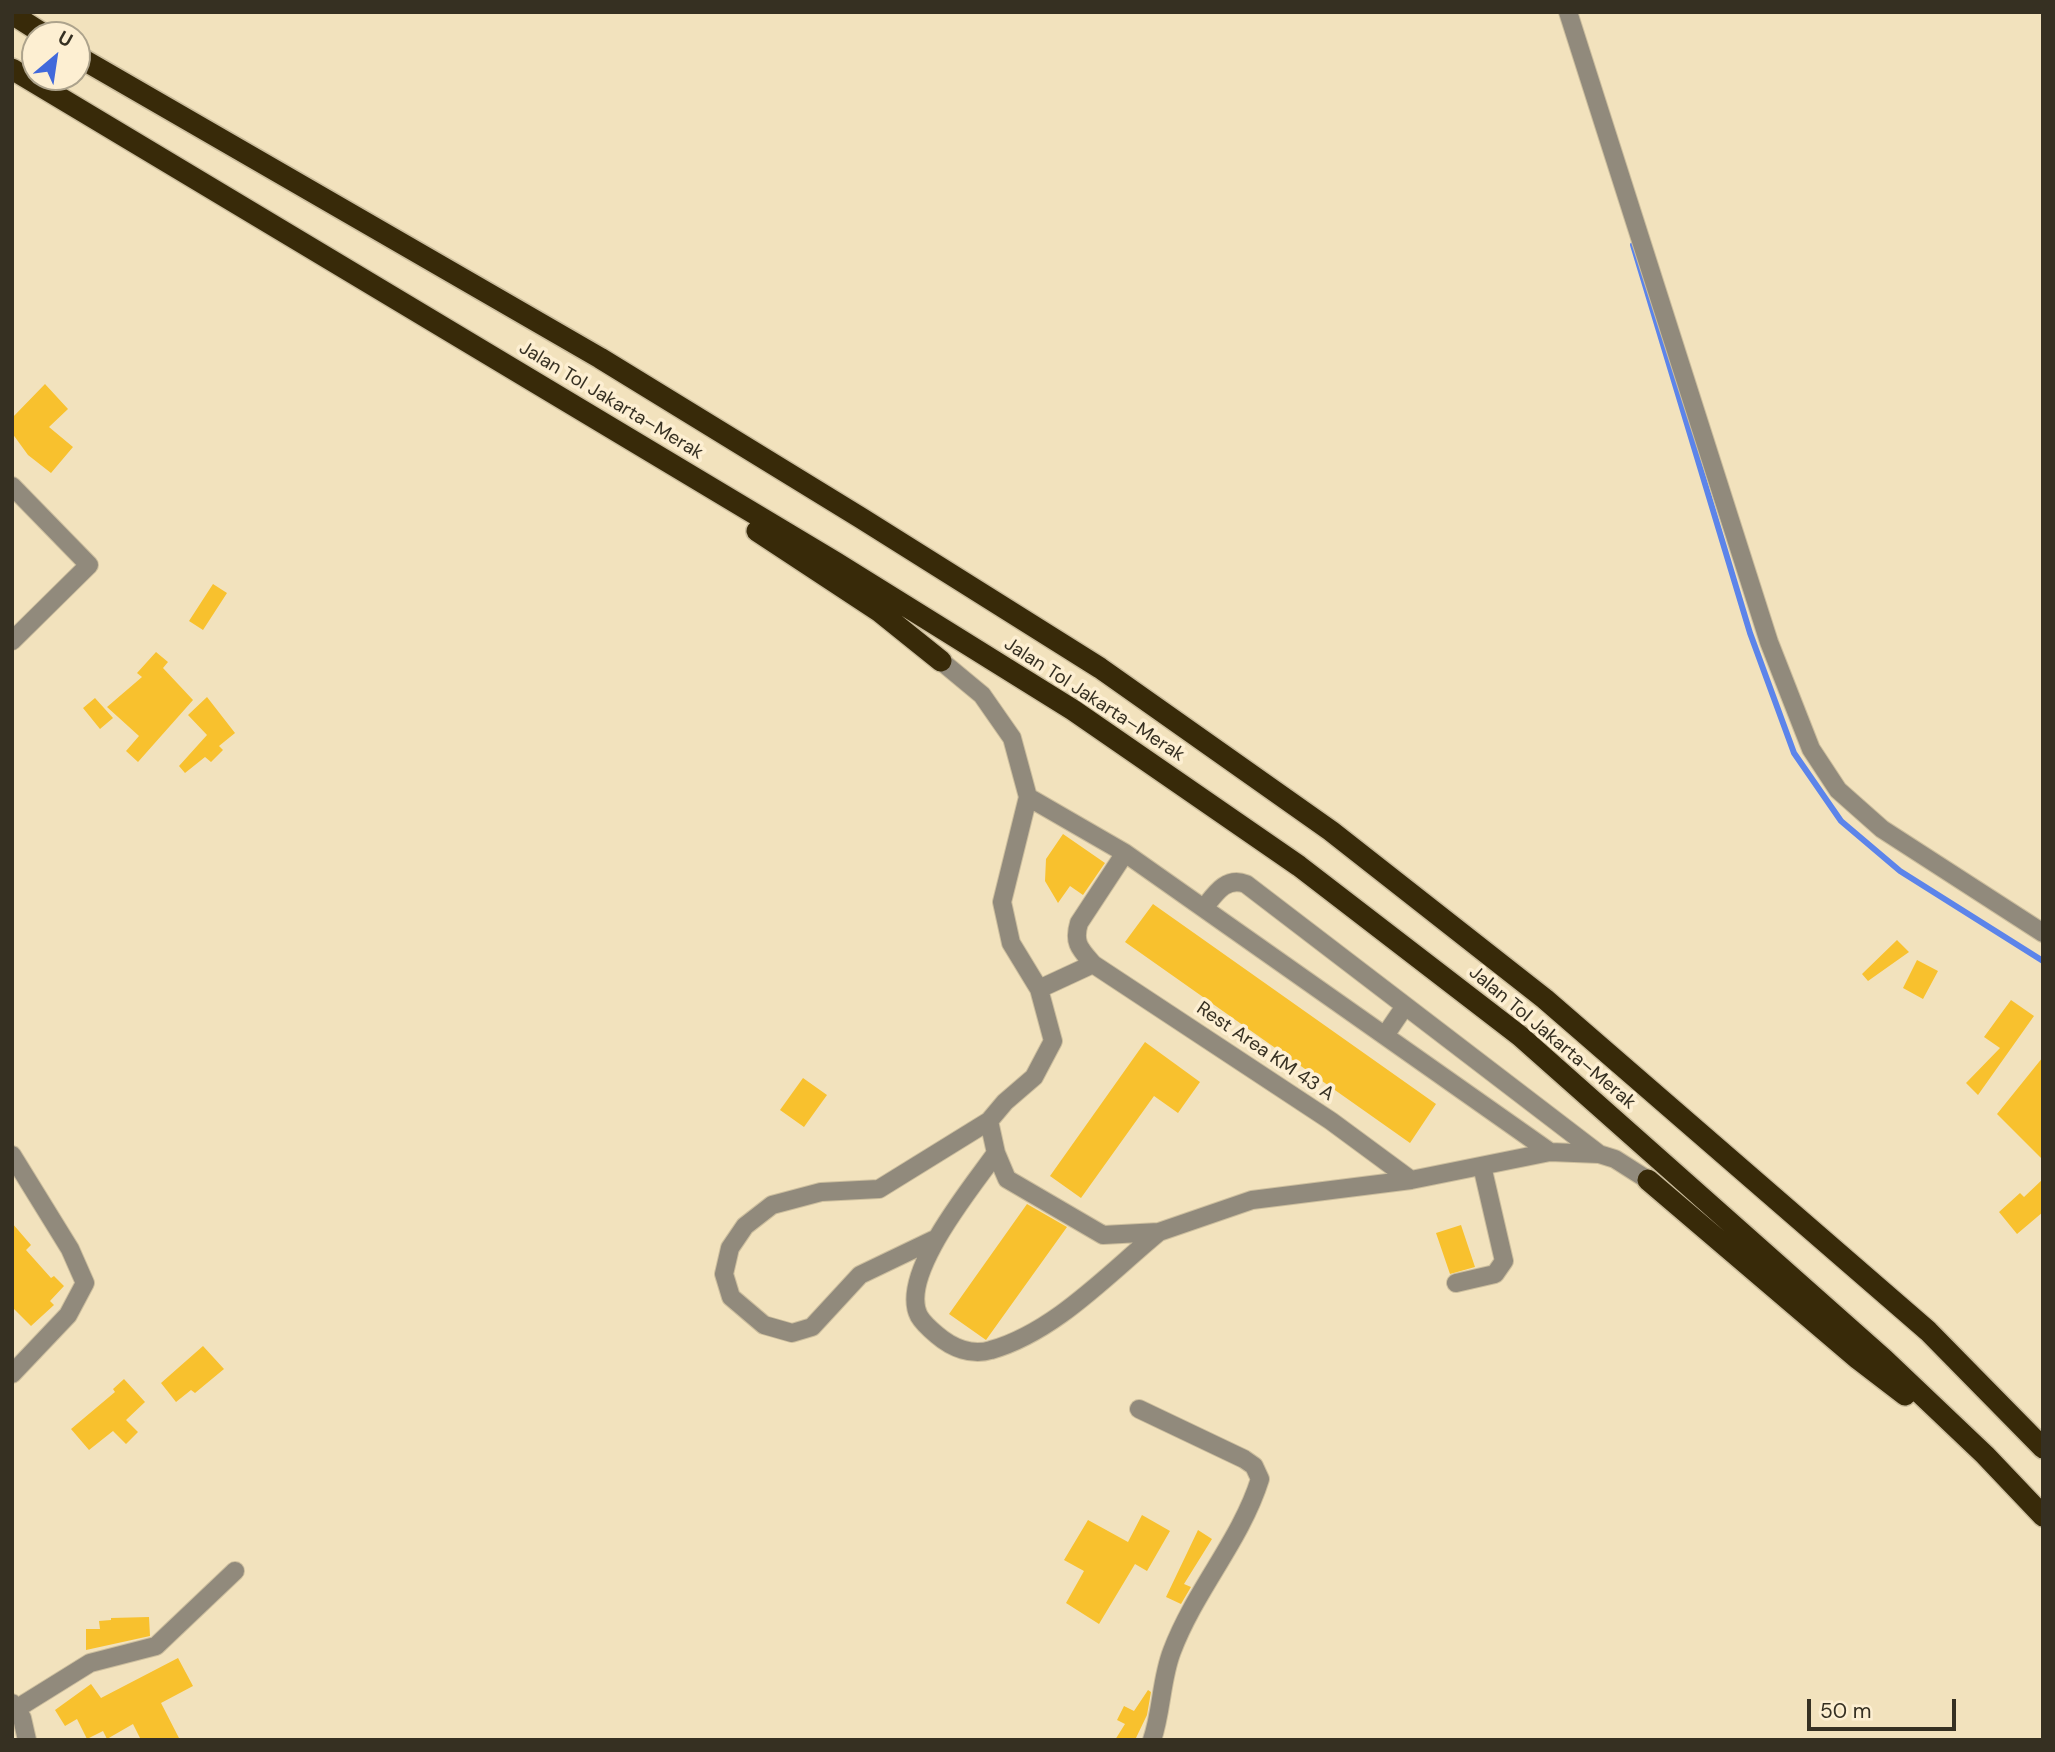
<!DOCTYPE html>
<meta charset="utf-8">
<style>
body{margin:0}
#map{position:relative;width:2055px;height:1752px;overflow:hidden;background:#f2e2bd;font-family:"DM Sans",sans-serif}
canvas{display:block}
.frame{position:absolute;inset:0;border:14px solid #363022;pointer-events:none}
.north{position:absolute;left:21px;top:21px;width:70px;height:70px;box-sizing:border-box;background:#fdefd2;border:2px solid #ada38c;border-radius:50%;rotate:29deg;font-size:19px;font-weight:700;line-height:28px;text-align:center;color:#363022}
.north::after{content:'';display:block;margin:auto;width:24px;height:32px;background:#4169db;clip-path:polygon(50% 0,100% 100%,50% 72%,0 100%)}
.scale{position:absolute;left:1807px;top:1699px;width:149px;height:32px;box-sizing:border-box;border:4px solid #363022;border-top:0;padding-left:9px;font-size:21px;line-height:24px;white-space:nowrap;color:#363022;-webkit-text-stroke:5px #fdefd2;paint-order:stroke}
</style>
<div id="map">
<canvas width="2055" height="1752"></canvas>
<div class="frame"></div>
<div class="north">U</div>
<div class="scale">50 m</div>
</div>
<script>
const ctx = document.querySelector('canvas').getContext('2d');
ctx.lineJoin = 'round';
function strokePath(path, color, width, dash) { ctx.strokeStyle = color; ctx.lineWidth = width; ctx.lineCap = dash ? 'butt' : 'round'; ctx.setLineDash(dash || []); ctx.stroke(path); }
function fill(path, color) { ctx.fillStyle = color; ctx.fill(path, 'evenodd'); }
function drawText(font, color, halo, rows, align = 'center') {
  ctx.font = font + ' "DM Sans",sans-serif'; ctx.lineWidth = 7; ctx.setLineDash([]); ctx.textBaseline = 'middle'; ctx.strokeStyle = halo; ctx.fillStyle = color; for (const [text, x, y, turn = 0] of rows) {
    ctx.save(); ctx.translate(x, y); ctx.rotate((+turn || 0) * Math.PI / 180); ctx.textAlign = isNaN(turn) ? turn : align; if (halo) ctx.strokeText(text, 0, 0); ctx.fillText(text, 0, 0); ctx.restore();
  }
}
const stream = new Path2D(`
 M1633,245L1750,633L1794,753L1841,821L1900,871L2043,961`);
const building = new Path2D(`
 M45,384L68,409L49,427L73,447L51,473L28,455L12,433V418Z
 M213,584L227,593L203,630L189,621Z
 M156,652L168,662L163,668L193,700L138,762L126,751L139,736L107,707L142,677L137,673Z
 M207,697L235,733L219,746L223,750L211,762L205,757L185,773L179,766L207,735L188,715Z
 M95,698L113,718L100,729L83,708Z
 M1063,834L1105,863L1083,895L1070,886L1058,903L1045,881L1046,859Z
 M1153,904L1436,1104L1410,1143L1125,942Z
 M1897,940L1909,952L1868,981L1862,974Z
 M1917,960L1938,971L1923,999L1903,988Z
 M2011,1000L2034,1016L1978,1095L1966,1083L2000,1048L1984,1037Z
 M1145,1042L1200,1082L1178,1113L1154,1096L1081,1198L1050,1176Z
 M2043,1057V1160L1997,1114Z
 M803,1078L827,1095L804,1127L780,1110Z
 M2043,1179V1212L2017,1234L1999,1212L2020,1193L2024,1197Z
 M1027,1204L1067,1227L986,1340L949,1314Z
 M12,1223L31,1245L26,1250L51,1278L54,1276L64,1286L50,1301L54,1305L31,1326L12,1307Z
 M1461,1225L1475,1267L1450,1274L1436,1233Z
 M203,1346L224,1369L195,1393L191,1390L176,1402L161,1383Z
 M124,1379L145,1402L126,1420L138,1432L126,1444L113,1431L89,1450L71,1429L115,1392L113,1389Z
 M1142,1515L1170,1531L1147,1571L1135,1564L1099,1624L1066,1603L1084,1571L1064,1560L1088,1520L1128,1542Z
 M1198,1530L1212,1539L1184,1584L1191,1587L1181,1604L1166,1597Z
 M149,1617L150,1636L86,1650V1629H100L99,1621L111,1620V1618Z
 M178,1658L193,1686L161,1703L180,1740H141L133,1724L107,1739L103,1731L87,1739L77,1719L65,1726L55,1710L91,1684L101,1698Z
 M1148,1690L1151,1692L1147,1715L1135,1740H1115L1125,1724L1117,1720L1124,1706L1134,1711Z`);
const minor = new Path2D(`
 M1568,12L1769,642L1811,749L1838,790L1882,829L2043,933
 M12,486L89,565L12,641
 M941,661L982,695L1012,738L1028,797L1002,902L1011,943L1039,989L1053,1041L1034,1077L1005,1102L989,1121L996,1153L1007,1179L1103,1235L1159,1232L1252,1200L1411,1180L1550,1152L1599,1154L1615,1159L1648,1180
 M1028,797L1125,853L1550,1152
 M1125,853L1079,923C1073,943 1080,949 1093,964L1331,1121L1411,1180
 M1204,908C1215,894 1226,876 1246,884L1599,1154
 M1039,989L1093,964
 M1386,1034L1405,1006
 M996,1153C973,1186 898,1275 919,1316C923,1323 931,1330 937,1335C952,1348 972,1356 991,1350C1055,1332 1109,1273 1159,1232
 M12,1155L70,1249L85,1283L68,1315L12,1374
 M935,1239L860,1275L812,1327L792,1333L764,1325L731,1297L724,1274L730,1248L745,1226L772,1205L821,1192L879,1189L989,1121
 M1456,1283L1495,1274L1504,1261L1482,1166
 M1139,1409L1244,1459L1254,1466L1260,1479C1241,1540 1195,1590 1172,1651C1161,1679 1162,1711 1152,1740
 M12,1703L22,1718L27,1740
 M16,1709L90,1663L156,1646L235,1571`);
const highway = new Path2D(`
 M12,14L45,35
 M77,56L600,358L861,518L1100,668L1331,831L1545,999L1928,1331L2043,1448
 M12,69L835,562L1073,710L1299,866L1520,1036L1884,1359L1985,1455L2043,1516
 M757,531L880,612L941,661
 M1648,1180L1858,1359L1905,1395`);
const streetNames = [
 ["Jalan Tol Jakarta–Merak",611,401,31],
 ["Jalan Tol Jakarta–Merak",1094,700,33],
 ["Jalan Tol Jakarta–Merak",1552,1038,40],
 ["Rest Area KM 43 A",1265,1052,34]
];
strokePath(stream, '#5c84ea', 6);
fill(building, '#f8c12e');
strokePath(minor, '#ccbe9e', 20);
strokePath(highway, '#ccbe9e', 24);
strokePath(minor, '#918a7c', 18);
strokePath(highway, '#382a09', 21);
drawText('19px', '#363022', '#fdefd2', streetNames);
</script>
